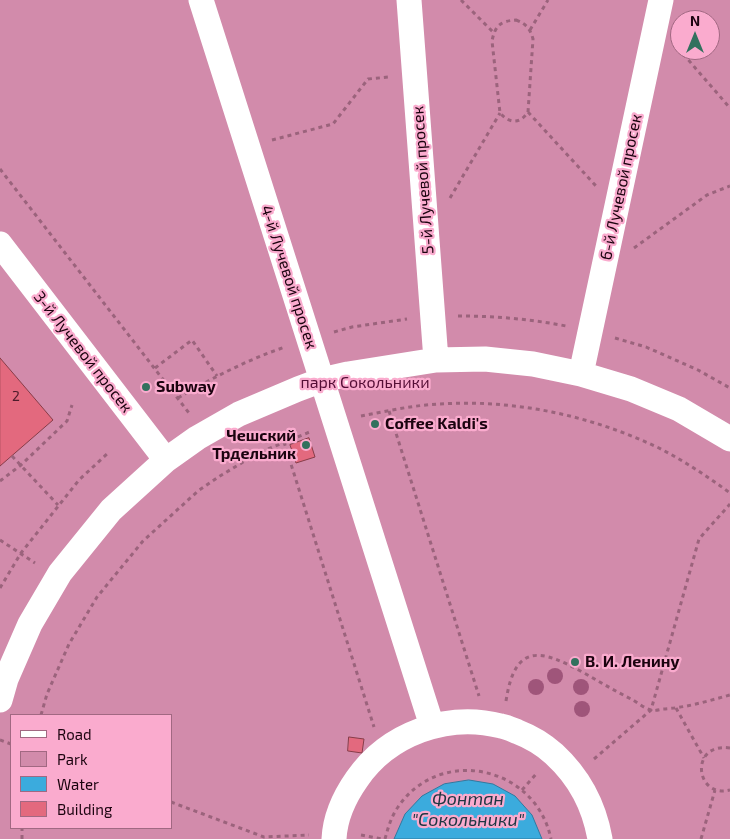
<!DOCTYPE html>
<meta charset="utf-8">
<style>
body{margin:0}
#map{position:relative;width:730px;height:839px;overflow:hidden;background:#faabce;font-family:"Exo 2",sans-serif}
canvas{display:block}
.legend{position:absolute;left:10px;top:714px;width:162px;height:115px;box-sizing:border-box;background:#faabce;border:1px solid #a16882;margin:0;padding:6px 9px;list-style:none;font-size:15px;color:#1b030f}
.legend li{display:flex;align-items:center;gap:10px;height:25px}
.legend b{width:25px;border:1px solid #a16882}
.north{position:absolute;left:670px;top:10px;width:50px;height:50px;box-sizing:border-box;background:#faabce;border:1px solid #a16882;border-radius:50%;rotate:0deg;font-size:14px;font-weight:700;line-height:20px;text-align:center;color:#1b030f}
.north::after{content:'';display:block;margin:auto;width:18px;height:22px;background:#32715e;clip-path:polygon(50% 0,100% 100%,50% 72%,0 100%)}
</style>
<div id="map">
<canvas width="730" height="839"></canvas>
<ul class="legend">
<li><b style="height:6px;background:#fff"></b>Road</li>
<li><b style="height:14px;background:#d28bab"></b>Park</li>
<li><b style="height:14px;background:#3babdd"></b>Water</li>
<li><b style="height:14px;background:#e3697e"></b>Building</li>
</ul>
<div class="north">N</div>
</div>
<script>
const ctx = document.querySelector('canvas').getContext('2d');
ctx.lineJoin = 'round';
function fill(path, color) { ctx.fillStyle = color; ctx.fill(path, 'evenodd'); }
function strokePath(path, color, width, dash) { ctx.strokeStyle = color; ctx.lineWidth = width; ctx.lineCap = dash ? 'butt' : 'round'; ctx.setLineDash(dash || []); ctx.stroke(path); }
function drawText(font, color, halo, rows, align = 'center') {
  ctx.font = font + ' "Exo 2",sans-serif'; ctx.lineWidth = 4.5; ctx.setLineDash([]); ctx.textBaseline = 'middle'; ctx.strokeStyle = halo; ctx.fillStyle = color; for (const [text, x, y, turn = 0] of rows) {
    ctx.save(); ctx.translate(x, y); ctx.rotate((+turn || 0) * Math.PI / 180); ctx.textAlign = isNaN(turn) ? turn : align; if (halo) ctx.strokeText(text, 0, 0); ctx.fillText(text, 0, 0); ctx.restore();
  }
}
const green = new Path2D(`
 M0,0H730V839H0ZM680,20H710V50H680ZM11,715H171V828H11Z`);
const water = new Path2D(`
 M469,780L493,784L515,796L532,815L542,839H394L405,814L422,796L444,784Z`);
const building = new Path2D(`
 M0,358L53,420L0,466Z
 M309,438L315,457L296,463L290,445Z
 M349,737L364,739L362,753L348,751Z`);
const path = new Path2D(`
 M461,0L494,33
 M516,20C526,24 530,28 533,39L528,112C520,124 510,124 500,113L492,41C495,26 500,21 516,20Z
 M530,30L548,0
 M678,48L730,108
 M528,112L596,186
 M272,140L333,124L368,79L389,77
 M0,169L189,413
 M450,198L500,113
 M634,248L707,195L730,186
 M458,316C494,316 530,319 566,326
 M334,332L352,327L407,319
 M615,338L646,347L698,370L730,388
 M155,368L192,340L217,376
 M178,398C212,378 247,360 285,347
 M389,411L479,696
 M361,416C387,411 414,405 440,404C515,399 592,416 659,448C684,461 707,476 730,493
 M284,442L374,727
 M12,456L58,505
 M0,481L21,465L67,421L72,405
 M0,540L35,563
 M0,588L21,553L79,480L108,453
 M506,701C515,642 541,649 584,673C600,682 615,691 631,699C637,702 645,709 651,710C654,711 659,710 663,709C685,708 708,701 730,695
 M676,708L704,758
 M41,715L47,694L69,644L97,597L143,541L198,491L220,476L258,453L312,431
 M0,740L11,744
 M730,748C689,742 695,799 730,790
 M594,759L651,710L699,539L730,504
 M522,790L537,773
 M171,802L264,837L309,835
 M361,835L382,839
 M22,839V828
 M385,839C388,828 391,817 398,807C440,745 536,766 551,839
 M701,839L715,790`);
const street = new Path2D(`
 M201,0L432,726
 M409,0L436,360
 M0,244L166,460
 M581,374L661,0
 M0,700L6,679L30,624L60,573L111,510L166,460L197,438L239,414L298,389L322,380L348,374L436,360L485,359L533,364L581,374L631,389L679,409L730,439
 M334,839C335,818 345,796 357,779C388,734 447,712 501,726C507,727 513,730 518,732C531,737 544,745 554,754C580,778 594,805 600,839`);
const trees = [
 [555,676],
 [536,687],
 [581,687],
 [582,709]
];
const markers = [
 [146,387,5,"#32715e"],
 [375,424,5,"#32715e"],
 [306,445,5,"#32715e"],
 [575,662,5,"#32715e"]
];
const numberNames = [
 ["2",16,396]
];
const streetNames = [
 ["5-й Лучевой просек",423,180,-94],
 ["6-й Лучевой просек",621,187,-78],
 ["4-й Лучевой просек",289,277,72],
 ["3-й Лучевой просек",83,352,52]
];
const parkNames = [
 ["парк Сокольники",365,383]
];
const poiNames = [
 ["Subway",156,387],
 ["Coffee Kaldi's",385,424],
 ["Чешский",296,436,"right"],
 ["Трдельник",296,454,"right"],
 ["В. И. Ленину",585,662]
];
const waterNames = [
 ["Фонтан",468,799],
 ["\"Сокольники\"",468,820]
];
fill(green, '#d28bab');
fill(water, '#3babdd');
strokePath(water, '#31799f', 1);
fill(building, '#e3697e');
strokePath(building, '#873d49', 1);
strokePath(path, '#9b637c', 3, [4, 4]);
strokePath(street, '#fff', 25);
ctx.fillStyle = '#9f557a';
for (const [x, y] of trees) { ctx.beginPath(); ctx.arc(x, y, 8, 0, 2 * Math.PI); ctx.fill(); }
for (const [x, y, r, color] of markers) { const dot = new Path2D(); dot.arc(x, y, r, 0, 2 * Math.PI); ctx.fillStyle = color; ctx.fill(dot); strokePath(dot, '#faabce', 2); }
drawText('14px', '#4d1c2b', null, numberNames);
drawText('16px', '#1b030f', '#faabce', streetNames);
drawText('16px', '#550e36', '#faabce', parkNames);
drawText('bold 16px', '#1b030f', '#faabce', poiNames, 'left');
drawText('italic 18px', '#203743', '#faabce', waterNames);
</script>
